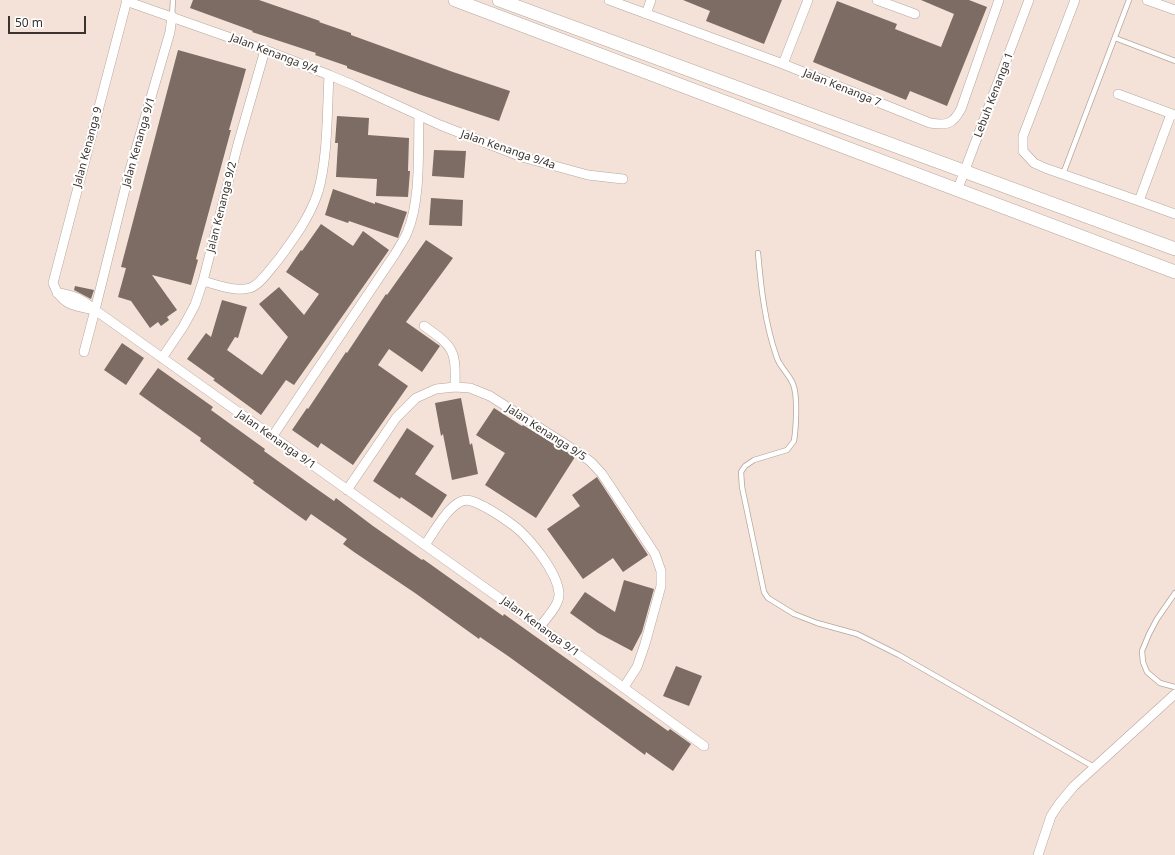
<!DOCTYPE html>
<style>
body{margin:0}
#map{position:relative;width:1175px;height:855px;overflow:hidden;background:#f4e2d8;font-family:"Noto Sans",sans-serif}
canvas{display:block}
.scale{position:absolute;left:8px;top:16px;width:78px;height:18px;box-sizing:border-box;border:2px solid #3a332f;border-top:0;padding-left:5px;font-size:12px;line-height:14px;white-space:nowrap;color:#3a332f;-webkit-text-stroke:3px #fff;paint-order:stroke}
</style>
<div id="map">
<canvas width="1175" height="855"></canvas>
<div class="scale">50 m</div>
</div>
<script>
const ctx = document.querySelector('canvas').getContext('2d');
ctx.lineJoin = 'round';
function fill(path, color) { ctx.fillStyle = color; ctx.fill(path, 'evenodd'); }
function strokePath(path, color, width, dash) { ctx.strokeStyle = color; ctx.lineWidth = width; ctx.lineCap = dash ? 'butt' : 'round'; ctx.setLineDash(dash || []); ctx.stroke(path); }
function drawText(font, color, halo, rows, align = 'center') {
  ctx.font = font + ' "Noto Sans",sans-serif'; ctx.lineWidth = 4; ctx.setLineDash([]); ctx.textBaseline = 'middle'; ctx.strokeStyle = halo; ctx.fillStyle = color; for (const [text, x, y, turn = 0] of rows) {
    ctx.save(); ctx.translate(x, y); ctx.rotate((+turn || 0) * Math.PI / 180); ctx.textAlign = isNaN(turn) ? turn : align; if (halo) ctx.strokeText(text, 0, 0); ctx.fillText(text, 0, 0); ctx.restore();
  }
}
const building = new Path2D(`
 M193,0H259L320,21L319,22L351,33V35L453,72L510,91L499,121L421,95L347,68V66L315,55L316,53L252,32L253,31L190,8Z
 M683,0H782L764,44L706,21L710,11Z
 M921,0H969L987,7L947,106L910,91L906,100L813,62L837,1L897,24L895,29L941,47L954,14Z
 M178,50L246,69L229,130H231L196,259L198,260L191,285L152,275L177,310L167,317L169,320L161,326L158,322L150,328L131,301L118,297L126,268L121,267Z
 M337,116L369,118L368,135L409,138L408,171H410L408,197L376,196L377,179L336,177L338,143H335Z
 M434,150L466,151L464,178L432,176Z
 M333,189L375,204V202L407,212L398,238L349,221L348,223L325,215Z
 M431,198L463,200L462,226L429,225Z
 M321,224L353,246L363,231L389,250L294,385L286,380L261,415L213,380L215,379L187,359L206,333L211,337L222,300L247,307L238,338L235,337L227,350L262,375L288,337L259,304L279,287L304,315L319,294L286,272L301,250L302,251Z
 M426,240L453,258L406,322L440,346L422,372L389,349L378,365L408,386L353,465L321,443L318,448L292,430L307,408L308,409L346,352L347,353L386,294L387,295Z
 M75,286L94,290L91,299L74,290Z
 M122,343L144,358L126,385L104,370Z
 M158,368L213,407L211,410L265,449L264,451L314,487L334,501L336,498L373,526L422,560L423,559L503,616L504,614L532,634L668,731L670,729L691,744L673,771L646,752L645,755L508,656L480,637L479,639L415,593L354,552L343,544L347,539L311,514L306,521L296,514L253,483L254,481L200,441L201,438L139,394Z
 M461,398L470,445L472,443L478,474L452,480L443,434L441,436L435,403Z
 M494,408L522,426L523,425L575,457L536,518L485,485L505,453L476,435Z
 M407,428L434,446L415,474L447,495L432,518L401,497L400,499L373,481Z
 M597,477L648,555L623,572L613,558L583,579L547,529L580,506L572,495Z
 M624,580L654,589L642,632L632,651L598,633L570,613L585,592L615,612Z
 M676,666L702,676L689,706L663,696Z`);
const lane = new Path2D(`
 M172,16L173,0
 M1115,38L1175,61
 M1063,174L1129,0
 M758,253C761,288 765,324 777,358C780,367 789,374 793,384C798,396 796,428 794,441L787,450L754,460L745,466L741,472L742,487L764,592L768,598L794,614L817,623L857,634L899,655L1094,767
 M1175,593L1157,619L1149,634L1142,651L1143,662L1147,672L1160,683L1175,687`);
const street = new Path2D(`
 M609,0L783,64L930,123C947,126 953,124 961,109L999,0
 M877,0L915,14
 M1075,0L1023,136V151L1034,163L1045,168L1139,201L1175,214
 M1147,0L1175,10
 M126,1L265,50L329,75L353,85L440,125L522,157L588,175L623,179
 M646,14L651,0
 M172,16L170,32L129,173L95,310L540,627L704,746
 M783,64L808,0
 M1118,94L1175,115
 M957,191L1029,0
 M1139,201L1171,114
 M203,281C218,285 235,292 250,288C260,285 271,268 278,260C293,240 310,217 318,192C328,157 327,112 329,75
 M57,293C72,294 84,300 95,310
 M95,310C74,306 61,305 53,283L127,0
 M424,326C454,347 456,350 455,387
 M84,352L95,310
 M162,358L183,327L195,305L203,281L238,144L265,50
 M272,437L395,254C399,247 404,240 407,233C421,201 418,151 419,116
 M347,490L396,418L416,398L436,389L455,387L470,388L490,396L579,453L591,462L602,474L655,554L661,571V586L645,644L637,667L624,687
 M425,545C434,532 447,507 462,501C470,498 478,504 485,507C496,513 508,521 518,529C533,543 557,572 559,593C560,605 546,618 540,627
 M1038,855L1051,816L1059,804L1074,786L1175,694`);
const secondary = new Path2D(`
 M455,0L1175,272
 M499,0L1175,249`);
const streetNames = [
 ["Jalan Kenanga 9/4",274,54,21],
 ["Jalan Kenanga 7",842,88,22],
 ["Lebuh Kenanga 1",994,95,-69],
 ["Jalan Kenanga 9/1",139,142,-74],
 ["Jalan Kenanga 9",88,147,-75],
 ["Jalan Kenanga 9/4a",508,150,19],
 ["Jalan Kenanga 9/2",222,207,-76],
 ["Jalan Kenanga 9/5",546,433,33],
 ["Jalan Kenanga 9/1",276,440,35],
 ["Jalan Kenanga 9/1",540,627,36]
];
fill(building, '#7c6c63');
strokePath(lane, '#b6a59b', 6);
strokePath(street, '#b6a59b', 10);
strokePath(secondary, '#b6a59b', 14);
strokePath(lane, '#fff', 4.5);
strokePath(street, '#fff', 9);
strokePath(secondary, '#fff', 13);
drawText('11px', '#3a332f', '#fff', streetNames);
</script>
